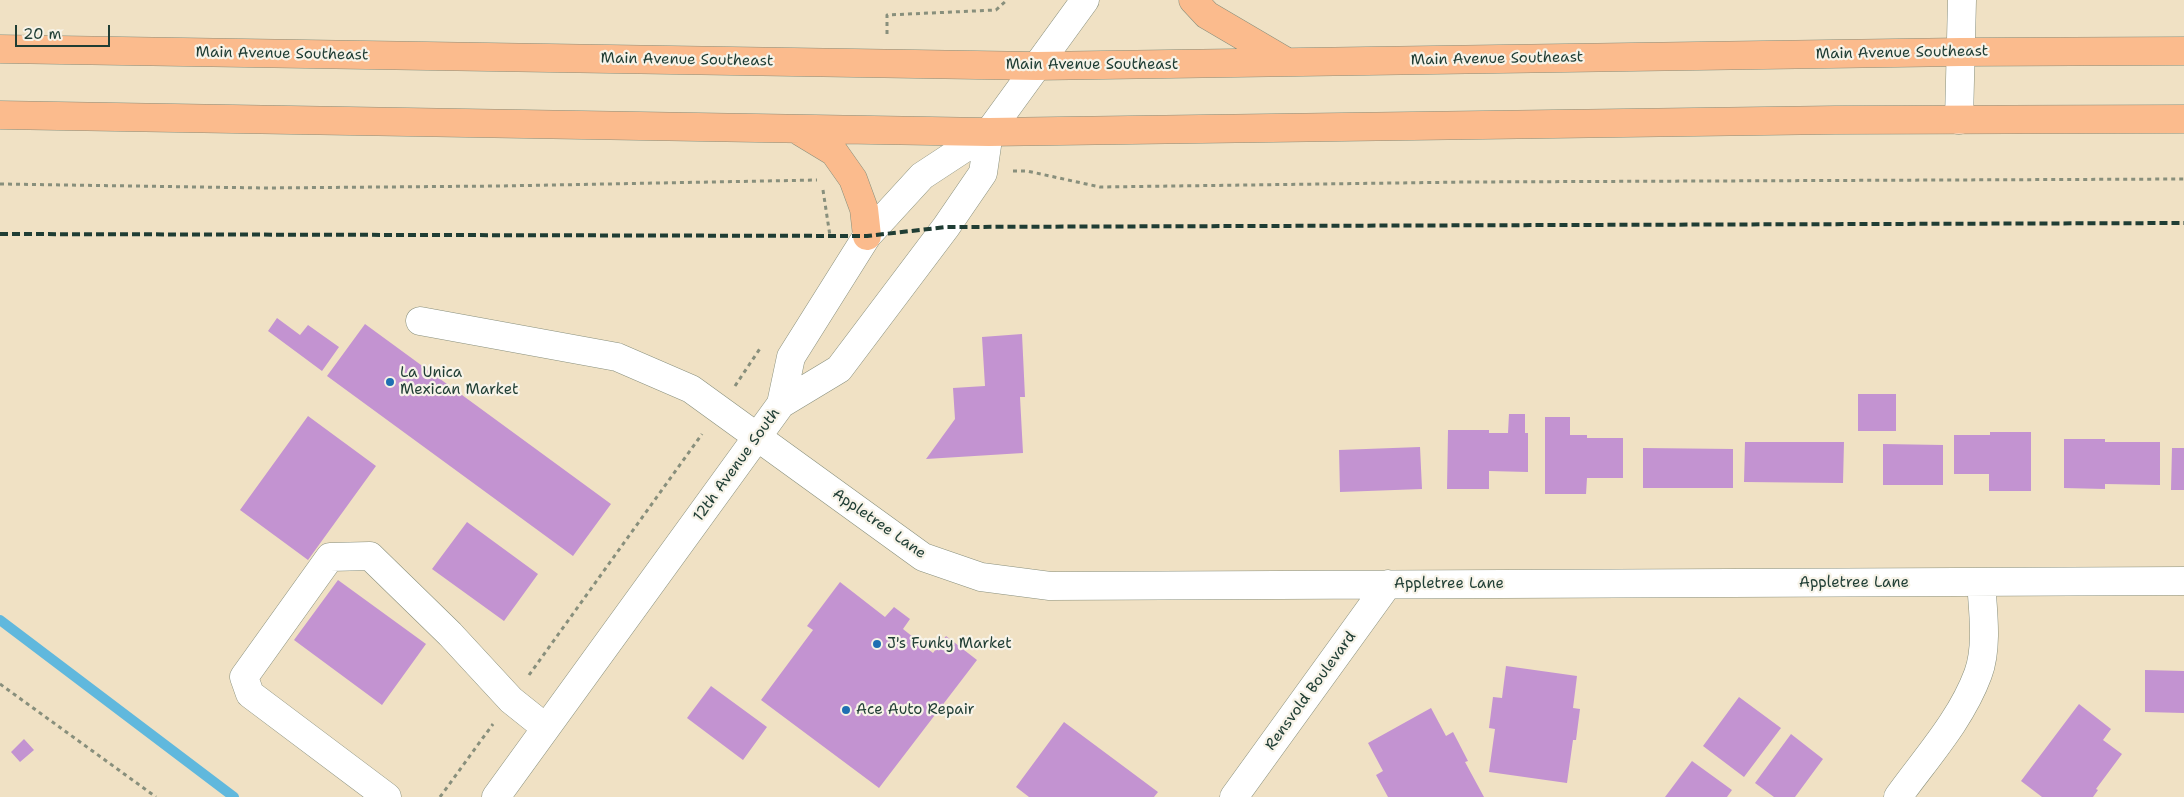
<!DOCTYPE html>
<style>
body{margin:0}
#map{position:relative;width:2184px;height:797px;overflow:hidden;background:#f0e1c4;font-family:"Shantell Sans",sans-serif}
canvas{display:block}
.scale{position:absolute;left:15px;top:25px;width:95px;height:22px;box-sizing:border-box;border:2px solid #1f3d34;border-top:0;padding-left:6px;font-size:15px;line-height:18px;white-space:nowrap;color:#1f3d34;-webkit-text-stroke:4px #f7f3e8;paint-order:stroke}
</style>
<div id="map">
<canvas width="2184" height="797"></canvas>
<div class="scale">20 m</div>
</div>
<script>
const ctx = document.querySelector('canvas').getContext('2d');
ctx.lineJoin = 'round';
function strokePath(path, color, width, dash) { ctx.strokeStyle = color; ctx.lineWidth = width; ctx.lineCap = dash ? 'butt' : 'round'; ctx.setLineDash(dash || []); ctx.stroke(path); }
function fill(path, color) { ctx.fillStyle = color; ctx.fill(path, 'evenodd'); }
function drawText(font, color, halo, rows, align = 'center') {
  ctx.font = font + ' "Shantell Sans",sans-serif'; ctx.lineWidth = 4.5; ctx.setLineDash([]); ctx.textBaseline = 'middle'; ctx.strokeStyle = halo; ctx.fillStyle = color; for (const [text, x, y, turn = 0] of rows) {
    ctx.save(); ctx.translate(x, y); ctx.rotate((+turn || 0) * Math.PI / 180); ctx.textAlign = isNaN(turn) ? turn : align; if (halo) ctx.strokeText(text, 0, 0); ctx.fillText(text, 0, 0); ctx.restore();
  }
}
const stream = new Path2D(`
 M0,620L234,797`);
const building = new Path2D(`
 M277,318L300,335L308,325L339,347L322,371L268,331Z
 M365,324L611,504L573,556L327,376Z
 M1022,334L1025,397H1020L1023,453L926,459L955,419L953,388L985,386L982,337Z
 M1858,394H1896V431H1858Z
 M1509,414H1525V433H1528V472L1489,471V489H1447L1448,430H1489V433H1508Z
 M308,416L376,466L308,560L240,510Z
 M1545,417H1570V435H1587V438H1623V478H1587L1586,494H1545Z
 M1990,432H2031V491H1989V474H1954V435H1990Z
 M2064,439H2105V442H2160V485L2105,484V489L2064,488Z
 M1745,442H1844L1843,483L1744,482Z
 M1883,444L1943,445V485H1883Z
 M1420,447L1422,489L1340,492L1339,450Z
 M1643,448L1733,449V488H1643Z
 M2172,448H2184V490H2171Z
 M467,522L538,574L504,621L432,569Z
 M338,580L426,644L382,705L294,640Z
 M840,582L885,617L894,607L910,619L903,629L933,653L946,636L977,660L879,788L761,700L813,630L807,626Z
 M1506,666L1577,676L1573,708L1580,709L1576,740H1573L1567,783L1489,772L1495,729L1489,728L1493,697L1502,698Z
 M2145,670L2184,671V713L2145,712Z
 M711,686L767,727L743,760L687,718Z
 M1739,697L1781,728L1744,777L1703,746Z
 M2079,704L2111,729L2103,740L2122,754L2096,789L2098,790L2093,797H2042L2021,781Z
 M1431,708L1446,736L1453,732L1468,761L1465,762L1484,797H1388L1376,775L1383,771L1368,743Z
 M1064,722L1158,792L1154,797H1029L1016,787Z
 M1791,734L1823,759L1795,797H1774L1755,783Z
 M24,739L34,750L20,762L11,752Z
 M1692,761L1732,790L1727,797H1665Z`);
const path = new Path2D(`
 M887,34V15L996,10L1007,0
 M1013,171H1027L1100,187L1468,182L2184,179
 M0,184L265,188L500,186L817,180
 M823,190L830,236
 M735,386L761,347
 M529,675L702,434
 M0,684L156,797
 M440,797L493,724`);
const minor = new Path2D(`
 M1959,120L1962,0
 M420,321L617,357L691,389L923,557L981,577L1050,586L2184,581
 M781,404L791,357L867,236L922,176L989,132
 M387,797L250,694L244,677L330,557L370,556L450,634L511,700L546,728
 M496,797L781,404L839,369L946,227L983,173L989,132L1085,0
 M1234,797L1388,584
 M1898,797C1926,758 1961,720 1978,674C1988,647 1983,611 1981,582`);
const major = new Path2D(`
 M1193,0L1207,15L1287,62
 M0,49L1037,66L1961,52L2184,51
 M0,115L989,132L1835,120L2184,119
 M796,129L834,152L853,179L864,209L867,236`);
const rail = new Path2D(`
 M0,234L867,236L946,227L2184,223`);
const markers = [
 [390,382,5,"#1f6fb2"],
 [877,644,5,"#1f6fb2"],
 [846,710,5,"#1f6fb2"]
];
const streetNames = [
 ["Main Avenue Southeast",1902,53,-1],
 ["Main Avenue Southeast",282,54,1],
 ["Main Avenue Southeast",1497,59,-1],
 ["Main Avenue Southeast",687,60,1],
 ["Main Avenue Southeast",1092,65],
 ["12th Avenue South",737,465,-54],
 ["Appletree Lane",879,524,35],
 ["Appletree Lane",1854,583],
 ["Appletree Lane",1449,584],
 ["Rensvold Boulevard",1311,691,-54]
];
const poiNames = [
 ["La Unica",400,373],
 ["Mexican Market",400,390],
 ["J's Funky Market",887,644],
 ["Ace Auto Repair",856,710]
];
strokePath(stream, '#60b8dd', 10);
fill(building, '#c393d1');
strokePath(minor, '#888f7c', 29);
strokePath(major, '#888f7c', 29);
strokePath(path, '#888f7c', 3, [4, 4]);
strokePath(minor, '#fff', 28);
strokePath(major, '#fbbb8d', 28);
strokePath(rail, '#1f3d34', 4, [8, 4]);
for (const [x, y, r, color] of markers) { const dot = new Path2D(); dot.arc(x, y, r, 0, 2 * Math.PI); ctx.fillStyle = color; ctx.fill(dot); strokePath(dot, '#f7f3e8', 2); }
drawText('15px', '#1f3d34', '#f7f3e8', streetNames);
drawText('15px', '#1f3d34', '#f7f3e8', poiNames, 'left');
</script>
